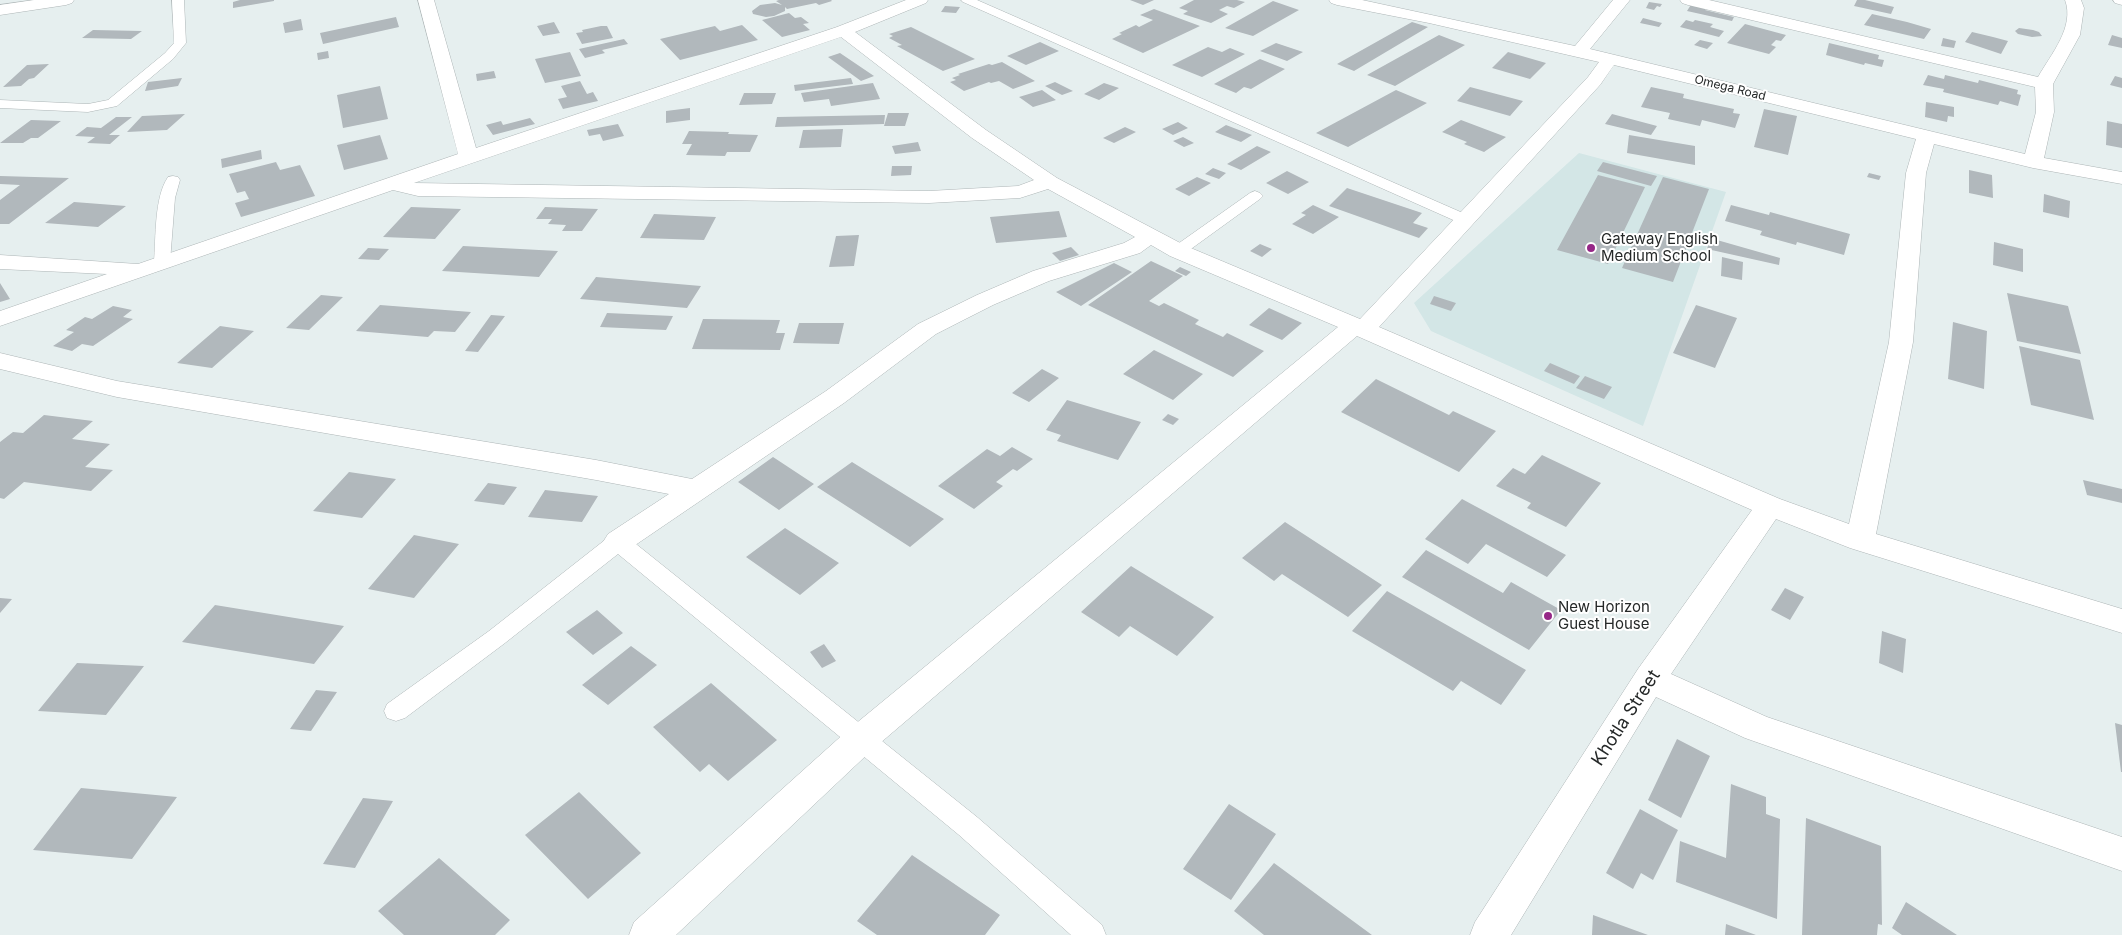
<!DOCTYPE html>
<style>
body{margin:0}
canvas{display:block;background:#e6efef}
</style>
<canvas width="2122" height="935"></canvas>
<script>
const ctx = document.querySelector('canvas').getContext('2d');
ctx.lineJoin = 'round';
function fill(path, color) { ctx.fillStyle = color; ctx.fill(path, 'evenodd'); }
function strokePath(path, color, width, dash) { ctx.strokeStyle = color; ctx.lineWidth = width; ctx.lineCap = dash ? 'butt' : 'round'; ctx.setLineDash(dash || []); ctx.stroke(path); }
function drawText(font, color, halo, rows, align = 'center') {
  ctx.font = font + ' Inter,sans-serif'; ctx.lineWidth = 4; ctx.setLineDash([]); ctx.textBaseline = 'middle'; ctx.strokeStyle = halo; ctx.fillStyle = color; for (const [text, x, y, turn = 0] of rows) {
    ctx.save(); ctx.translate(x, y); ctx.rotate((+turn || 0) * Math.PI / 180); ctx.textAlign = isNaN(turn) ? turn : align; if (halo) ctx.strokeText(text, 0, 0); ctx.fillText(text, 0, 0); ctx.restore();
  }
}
const built = new Path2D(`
 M1579,153L1726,192L1643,426L1431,331L1414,303Z`);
const building = new Path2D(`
 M240,0H274V1L233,8V2Z
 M779,0H831L832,1L819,5L816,3L787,9L785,7V11L774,16L766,17L753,14L752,11L760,5L775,3L782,5L776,1Z
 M1130,0H1154L1143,5Z
 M1194,0H1237L1245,2L1234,8L1227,6L1219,10L1228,14L1211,23L1183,14L1188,11L1179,8Z
 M1857,0H1865L1894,7L1891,14L1854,6Z
 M1273,1L1299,10L1253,36L1225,28Z
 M1649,2L1662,4L1660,7L1657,6L1654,10L1646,8Z
 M1692,3L1707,6L1705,10L1734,17L1732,21L1687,11Z
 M945,6L960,7L956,13L941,12Z
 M1154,9L1200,26L1143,53L1112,39L1122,34L1119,33L1136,25L1139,27L1153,20L1140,15Z
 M789,13L795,18L801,17L809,23L803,24L810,30L782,37L762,20Z
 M1872,14L1907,22L1931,29L1924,39L1864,25Z
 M396,17L399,27L323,44L320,33Z
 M1643,18L1662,23L1659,27L1640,23Z
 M301,19L303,30L285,33L283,23Z
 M1686,20L1693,22L1695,20L1713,24L1710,27L1724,31L1719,37L1680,27Z
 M554,22L560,33L543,36L537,26Z
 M1412,22L1428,27L1354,71L1337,64Z
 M1745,24L1786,35L1781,41L1776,40L1771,45L1776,47L1769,54L1727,43Z
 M742,25L758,40L680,60L660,39L715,26L720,31Z
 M601,26H607L613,38L582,44L576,33L583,32L582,30Z
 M911,27L975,59L943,71L897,46L902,45L889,38L893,36L889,34Z
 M2019,28L2033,30L2039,32L2042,36L2032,37L2018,34L2015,31Z
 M93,30L142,31L131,39L82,38Z
 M1972,32L1993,37L2008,41L2001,54L1965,42Z
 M1439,35L1465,45L1395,86L1367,75Z
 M2112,35L2122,38V48L2108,45Z
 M1943,38L1956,41L1954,48L1941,46Z
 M624,39L628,44L602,50L605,53L585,58L579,49Z
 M1700,40L1713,43L1707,49L1694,45Z
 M1040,42L1059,51L1026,65L1007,56Z
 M1276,43L1303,52L1287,61L1260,51Z
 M1829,43L1879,55L1878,59L1884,60L1882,67L1865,63L1864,65L1826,55Z
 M1208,47L1222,52L1230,48L1245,54L1202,77L1172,65Z
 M328,51L329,58L318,60L317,53Z
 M570,52L581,76L545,83L535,59Z
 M1508,52L1546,63L1530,79L1492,68Z
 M840,53L874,76L861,81L828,57Z
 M1260,59L1285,69L1251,89L1244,87L1236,93L1214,84Z
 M1002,62L1035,81L1013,89L999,81L991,83L989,82L964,91L950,82L956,80L952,78L960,75L958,74L989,64L992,65Z
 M49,64L34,78L29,79L21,86L3,87L27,65Z
 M494,71L496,78L477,81L476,74Z
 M1928,75L1944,79L1945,75L1978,83L1979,80L2018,90L2017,94L2021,95L2018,106L2000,101L1998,105L1943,92L1944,89L1923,85Z
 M2115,76L2122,78V88L2110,85Z
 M182,78L178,86L145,91L148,82Z
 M851,78L853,84L795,91L794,85Z
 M580,81L587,94L593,92L598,101L563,109L558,99L567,97L561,86Z
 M1055,82L1073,91L1062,95L1045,86Z
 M873,83L880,99L831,106L829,99L804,102L801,93Z
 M1104,83L1119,88L1099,100L1084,94Z
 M380,86L388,119L343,128L337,95Z
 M1470,87L1523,101L1510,116L1457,101Z
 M1651,87L1684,94L1683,98L1734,109L1733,113L1740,114L1735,128L1702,120L1700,126L1668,119L1670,113L1641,107Z
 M1042,90L1056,100L1033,107L1019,97Z
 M1396,90L1427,103L1348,147L1316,133Z
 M744,93H776L772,104L739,105Z
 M1926,102L1954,107V117L1948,116L1947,122L1925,117Z
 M690,108V120L666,123V111Z
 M1764,109L1797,116L1788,155L1754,147Z
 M888,113H909L905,126H884Z
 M185,114L167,130L127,132L142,116Z
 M1612,114L1657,126L1651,135L1605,124Z
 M885,115L884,124L775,127L777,117Z
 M116,117H132L109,135H120L110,144L87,143L95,137L75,136L87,127L101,128Z
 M530,118L535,124L493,135L486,125L501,121L503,125Z
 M31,120L61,121L38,138H31L23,143H0Z
 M1461,120L1506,137L1484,152L1464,144L1467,142L1442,132Z
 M2107,121L2122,124V148L2106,145Z
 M1178,122L1188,128L1173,135L1162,129Z
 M618,124L624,136L603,141L600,134L589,136L587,130Z
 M1226,125L1252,135L1241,142L1215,132Z
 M1125,127L1136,132L1114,143L1103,138Z
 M843,129L841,147L799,148L803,130Z
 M689,131L729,132L728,134L758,135L750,152H727L725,156L686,155L692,144H682Z
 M380,135L388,159L344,170L337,145Z
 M1629,135L1695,146V165L1627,153Z
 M1183,137L1194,143L1184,147L1173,141Z
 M918,142L921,151L895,154L892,146Z
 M1257,146L1271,152L1241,170L1227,164Z
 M261,150L262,159L222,168L221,159Z
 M276,162L280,170L300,165L315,196L241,217L235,203L249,199L245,191L237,193L229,174Z
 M1603,162L1657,176L1651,186L1597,171Z
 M892,166H912L911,175L891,176Z
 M1213,168L1226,173L1219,179L1205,174Z
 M1969,170L1992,175L1993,198L1969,193Z
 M1287,171L1309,182L1288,194L1266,183Z
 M1869,173L1881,176L1879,180L1867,177Z
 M1598,175L1645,187L1608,264L1557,250Z
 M0,176L69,178L9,224H0V200L20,185L0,184Z
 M1197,177L1211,183L1189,196L1175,189Z
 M1663,177L1709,189L1673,282L1622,268Z
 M1347,188L1422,213L1413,223L1428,228L1419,238L1329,206Z
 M2044,194L2070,201L2069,218L2043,212Z
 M74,202L126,206L98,227L45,223Z
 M1313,205L1339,217L1313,234L1292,224L1306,215L1301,213Z
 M1731,205L1769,215L1770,212L1850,234L1844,255L1797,242L1796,245L1760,235L1762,231L1725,221Z
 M411,207L461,209L435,239L383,237Z
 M545,207L598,209L582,231H562L566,225L548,224L552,219H536Z
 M1059,211L1067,237L996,243L990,217Z
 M654,214L716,217L704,240L640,238Z
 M859,235L854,266L829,267L836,236Z
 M1710,238L1780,258L1779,265L1707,249Z
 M1994,242L2023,249V272L1993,265Z
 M1260,244L1272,249L1262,257L1250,251Z
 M463,246L558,251L539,277L442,271Z
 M1071,247L1079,255L1060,261L1052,253Z
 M368,248L389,249L379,260L358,259Z
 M1722,257L1743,262L1742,280L1721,276Z
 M1151,261L1183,276L1149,301L1159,306L1164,303L1199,320L1195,324L1223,337L1227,333L1264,351L1233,377L1088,305Z
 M1114,263L1132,272L1081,306L1056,292Z
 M1180,267L1191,272L1186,276L1175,271Z
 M596,277L701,286L687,308L580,299Z
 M0,283L10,299L0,302Z
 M2007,293L2068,306L2081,354L2017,341Z
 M321,295L343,297L309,330L286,328Z
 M1434,296L1456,303L1451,311L1430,304Z
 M380,305L471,312L455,332L434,331L428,337L356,331Z
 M1696,305L1737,318L1715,368L1673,353Z
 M113,306L132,310L123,317L133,319L93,346L82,344L72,351L53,346L74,332L66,330L85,317L92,319Z
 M1269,308L1302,323L1282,340L1249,325Z
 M607,313L673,316L666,330L600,327Z
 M491,315L505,316L478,352L465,351Z
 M703,319L780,320L776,333H785L780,350L692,349Z
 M1953,322L1987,331L1984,389L1948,379Z
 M799,323H844L839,344L793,343Z
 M220,326L254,331L212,368L177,363Z
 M2019,346L2080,360L2094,420L2031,405Z
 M1154,350L1203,374L1173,400L1123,374Z
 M1550,363L1580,376L1574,384L1544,371Z
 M1042,369L1059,378L1029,402L1012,393Z
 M1585,376L1612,387L1604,399L1576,388Z
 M1376,379L1449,415L1453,411L1496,431L1459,472L1341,412Z
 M1067,400L1141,422L1118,460L1057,441L1061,435L1046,430Z
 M1168,414L1179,419L1173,425L1162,420Z
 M44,415L93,421L72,439L110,444L85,467L113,470L91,491L24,482L4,499L0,498V442L13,432L23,433Z
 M1012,447L1033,459L1017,471L1013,469L996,482L1003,486L974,509L938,486L987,449L1000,456Z
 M1542,455L1601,483L1566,527L1527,508L1531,503L1496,486L1513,468L1525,474Z
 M773,457L814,484L779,510L738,482Z
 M852,462L944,519L910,547L817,487Z
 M349,472L396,479L362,518L313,511Z
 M2083,480L2122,489V503L2087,495Z
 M488,483L517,487L504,505L474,501Z
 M545,490L598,496L582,522L528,517Z
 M1462,499L1566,555L1547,577L1486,544L1468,564L1425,539Z
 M1285,522L1382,585L1348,617L1282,574L1274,581L1242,558Z
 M785,528L839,563L800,595L746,557Z
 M414,535L459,544L414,598L368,589Z
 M1426,550L1503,593L1511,582L1561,610L1529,650L1402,577Z
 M1131,566L1214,617L1177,656L1130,626L1119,637L1081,612Z
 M1785,588L1804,597L1790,620L1771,610Z
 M1387,591L1526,670L1501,705L1461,681L1453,691L1352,631Z
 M0,598L12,599L0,613Z
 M215,605L344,626L314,664L182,642Z
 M597,610L623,633L593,655L566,632Z
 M1882,631L1906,639L1903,673L1879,663Z
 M824,644L836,661L822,668L810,652Z
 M631,646L657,665L608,705L582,685Z
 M77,663L144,666L106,715L38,711Z
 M711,683L777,740L728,781L709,764L700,772L653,727Z
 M316,690L337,692L311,731L290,729Z
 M2115,723L2122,725V772H2121Z
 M1677,739L1710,756L1681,818L1648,800Z
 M1731,784L1766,797V814L1780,819L1777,919L1676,882L1680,841L1726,858Z
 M81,788L177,797L132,859L33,850Z
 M579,792L641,853L588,899L525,835Z
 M363,798L393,801L355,868L323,864Z
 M1229,804L1276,834L1231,900L1183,869Z
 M1640,809L1678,830L1653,880L1641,873L1633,889L1606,873Z
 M1806,818L1881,846L1882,925L1878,924L1877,935H1802Z
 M912,855L1000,915L985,935H877L857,921Z
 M439,858L510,920L495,935H404L378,911Z
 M1274,863L1372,935H1264L1234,911Z
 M1906,902L1957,935H1902L1892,928Z
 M1593,915L1648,935H1592Z
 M1726,924L1756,935H1725Z`);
const lane = new Path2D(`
 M172,0H184L186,43L173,59L117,106L88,112L0,108V100L88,104L108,100L165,53L174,43Z
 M961,0H977L1472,217L1474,220L1472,223H1460L963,2Z
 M173,176L178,177L180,180L175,198L170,262L168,265H156L154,262C156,238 154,197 168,177Z
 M1255,191L1260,193L1263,196L1260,199L1184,254H1172L1170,251L1172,248L1250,193Z
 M618,534L626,536L977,817L1102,925L1106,935H1071L959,835L618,554L505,643L405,718L396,721L387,718L384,711L387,704L489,631L610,536Z`);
const street = new Path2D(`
 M34,0H74L72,3L66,5L0,15V5Z
 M418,0H434L476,148L837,27L906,0H928L926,3L855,32L986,130L1057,178L1186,246L1360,319L1588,77L1599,62L1429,23L1337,5L1331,3L1329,0H1362L1575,46L1613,0H1630L1590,49L2025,154L2036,112L2035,87L1688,5L1682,3L1680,0H1709L2038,77C2051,54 2075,27 2065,0H2081L2084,8L2080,35L2053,84L2054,112L2044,158L2122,172V184L2033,168L1934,144L1926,173L1913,342L1876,534L2122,609V633L1850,548L1776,519L1671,674L1767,717L2122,837V871L1745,738L1656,697L1511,935H1470L1475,922L1638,669L1752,510L1357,336L872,750L676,935H629L634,922L848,730L1338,327L1170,256L1151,245L1140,253L1049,281L993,305L936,334L844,403L628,550L618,553L608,550L603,542L608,534L669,494L596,480L117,397L0,369V353L117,381L596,460L692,479L826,391L918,324L977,295L1033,271L1124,243L1135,237L1048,189L1020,198L929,203L418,196L393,190L0,326V311L107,274L0,269V255L138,264L458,154ZM841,37L972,138L1034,180L1018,186L929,191L414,183ZM1614,65L1916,139L1906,173L1889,342L1849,524L1780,499L1379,327L1600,85Z
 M2113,0H2122V5L2115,3Z`);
const markers = [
 [1591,248,5,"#962787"],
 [1548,616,5,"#962787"]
];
const farStreetnames = [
 ["Omega Road",1730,88,14]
];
const poiNames = [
 ["Gateway English",1601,239],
 ["Medium School",1601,256],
 ["New Horizon",1558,607],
 ["Guest House",1558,624]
];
const nearStreetnames = [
 ["Khotla Street",1626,718,-57]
];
fill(built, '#d3e6e6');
fill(building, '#b1b8bc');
strokePath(lane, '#adb5b6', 1);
strokePath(street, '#adb5b6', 1);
fill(lane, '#fff');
fill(street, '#fff');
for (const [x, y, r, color] of markers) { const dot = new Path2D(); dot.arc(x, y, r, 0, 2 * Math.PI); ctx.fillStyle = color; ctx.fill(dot); strokePath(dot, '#fff', 2); }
drawText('12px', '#252828', '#fff', farStreetnames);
drawText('15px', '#252828', '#fff', poiNames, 'left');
drawText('18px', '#252828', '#fff', nearStreetnames);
</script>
